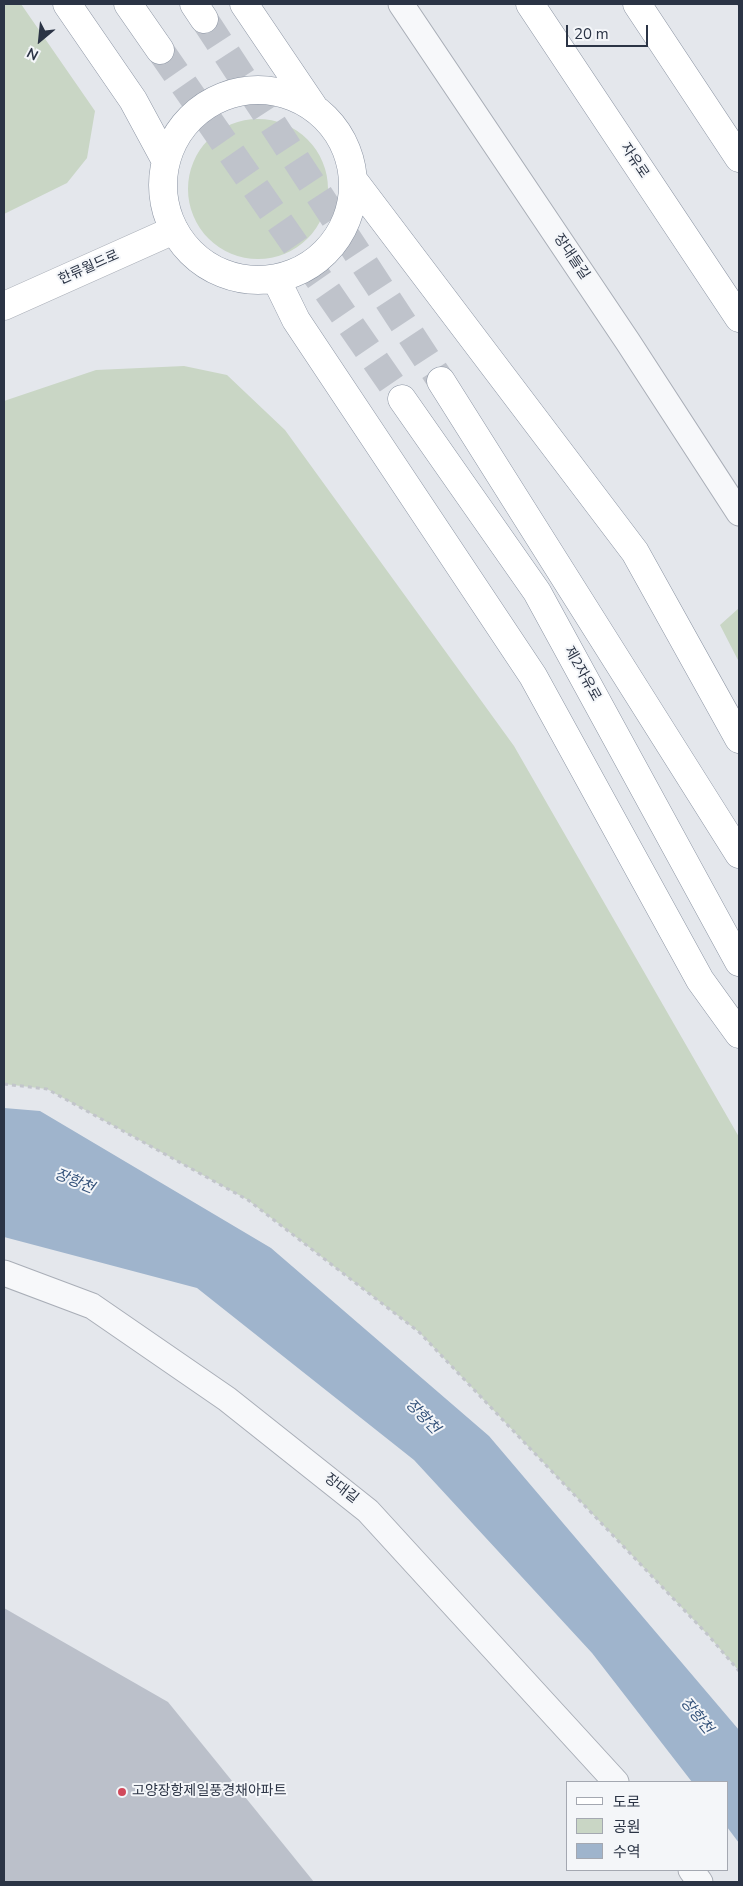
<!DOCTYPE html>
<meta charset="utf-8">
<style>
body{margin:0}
#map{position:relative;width:743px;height:1886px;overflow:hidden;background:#e4e7ec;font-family:"Nunito Sans","Noto Sans KR",sans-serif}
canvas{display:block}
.frame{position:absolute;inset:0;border:5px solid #2b3445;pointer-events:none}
.legend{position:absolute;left:566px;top:1781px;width:162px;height:90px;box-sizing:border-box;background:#f4f6f9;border:1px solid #a4a8b1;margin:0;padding:6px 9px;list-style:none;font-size:15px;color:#2b3445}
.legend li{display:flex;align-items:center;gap:10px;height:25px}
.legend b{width:25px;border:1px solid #a4a8b1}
.north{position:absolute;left:15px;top:15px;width:50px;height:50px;-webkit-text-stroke:4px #f4f6f9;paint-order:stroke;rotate:208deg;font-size:14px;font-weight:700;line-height:20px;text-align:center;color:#2b3445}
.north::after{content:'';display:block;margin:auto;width:18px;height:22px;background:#2b3445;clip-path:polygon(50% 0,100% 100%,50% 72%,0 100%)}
.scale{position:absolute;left:566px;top:25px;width:82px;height:22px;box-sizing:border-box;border:2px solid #2b3445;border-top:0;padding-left:6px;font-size:15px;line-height:18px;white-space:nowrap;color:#2b3445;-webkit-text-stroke:4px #f4f6f9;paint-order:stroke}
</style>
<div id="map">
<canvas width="743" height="1886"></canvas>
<div class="frame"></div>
<ul class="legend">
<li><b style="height:6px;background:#fff"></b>도로</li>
<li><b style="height:14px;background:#c9d6c5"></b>공원</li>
<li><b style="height:14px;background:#9fb4cc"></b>수역</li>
</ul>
<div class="north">N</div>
<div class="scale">20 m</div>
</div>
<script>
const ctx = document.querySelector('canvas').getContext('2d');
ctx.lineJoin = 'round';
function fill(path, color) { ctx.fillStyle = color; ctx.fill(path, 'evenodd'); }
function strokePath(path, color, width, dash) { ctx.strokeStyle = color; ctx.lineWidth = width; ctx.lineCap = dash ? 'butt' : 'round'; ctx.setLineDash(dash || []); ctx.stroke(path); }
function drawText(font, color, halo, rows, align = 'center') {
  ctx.font = font + ' "Nunito Sans","Noto Sans KR",sans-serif'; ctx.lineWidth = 4; ctx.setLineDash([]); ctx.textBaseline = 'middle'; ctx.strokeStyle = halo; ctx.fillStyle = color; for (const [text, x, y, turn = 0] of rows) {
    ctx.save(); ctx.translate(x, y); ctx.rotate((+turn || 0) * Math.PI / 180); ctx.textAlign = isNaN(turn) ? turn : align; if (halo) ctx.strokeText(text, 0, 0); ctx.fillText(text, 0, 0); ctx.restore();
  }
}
const green = new Path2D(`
 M4,4H21L95,111L87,158L67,183L4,214Z
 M188 189a70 70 0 1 1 140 0a70 70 0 1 1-140 0Z
 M184,366L227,375L285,430L514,746L739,1137V1671L708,1635L419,1332L248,1200L47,1089L4,1084V401L96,370Z
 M739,608V662L720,625Z`);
const water = new Path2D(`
 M4,1108L40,1111L271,1248L489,1436L739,1730V1843L727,1827V1782H692L592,1653L414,1460L197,1288L4,1237Z`);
const building = new Path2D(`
 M4,1608L168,1702L314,1882H4Z`);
const highwayTunnel = new Path2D(`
 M204,19L441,381
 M160,50L402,399`);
const path = new Path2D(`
 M738,4L739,5
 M4,1084L47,1089L248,1200L419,1332L708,1635L739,1671`);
const street = new Path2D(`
 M401,4L628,342L739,513
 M4,1273L92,1306L227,1399L368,1511L616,1782
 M691,1870L700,1882`);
const secondary = new Path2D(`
 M4,306L174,230`);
const highway = new Path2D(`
 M67,4L133,100L166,161
 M128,4L160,50
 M194,4L204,19
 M244,4L313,106
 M530,4L739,318
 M637,4L739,158
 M163 185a95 95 0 1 1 190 0a95 95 0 1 1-190 0Z
 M354,181L635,552L739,739
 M276,279L296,320L533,676L700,980L739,1034
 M441,381L739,854
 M402,399L537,592L739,962`);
const markers = [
 [122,1792,5,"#d1495b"]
];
const streetNames = [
 ["자유로",634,161,56],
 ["장대들길",571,257,56],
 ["한류월드로",89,268,-24],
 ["제2자유로",582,674,61],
 ["장대길",341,1489,38]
];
const poiNames = [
 ["고양장항제일풍경채아파트",132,1792]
];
const waterNames = [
 ["장항천",74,1182,22],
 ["장항천",422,1417,46],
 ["장항천",696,1716,51]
];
fill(green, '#c9d6c5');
fill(water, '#9fb4cc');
fill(building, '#bbc0ca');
strokePath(highwayTunnel, '#bfc3cb', 28, [28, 14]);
strokePath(street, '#a9aeb7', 27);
strokePath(secondary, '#a9aeb7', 29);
strokePath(highway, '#8b94a3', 29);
strokePath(path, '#c2c5cb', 3, [4, 4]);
strokePath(street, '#f7f8fa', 25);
strokePath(secondary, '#fff', 28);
strokePath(highway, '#fff', 28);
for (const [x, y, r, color] of markers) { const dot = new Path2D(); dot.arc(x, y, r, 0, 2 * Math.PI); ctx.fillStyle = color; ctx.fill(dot); strokePath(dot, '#f4f6f9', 2); }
drawText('14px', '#2b3445', '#f4f6f9', streetNames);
drawText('14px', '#2b3445', '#f4f6f9', poiNames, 'left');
drawText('italic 15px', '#34527a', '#f4f6f9', waterNames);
</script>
